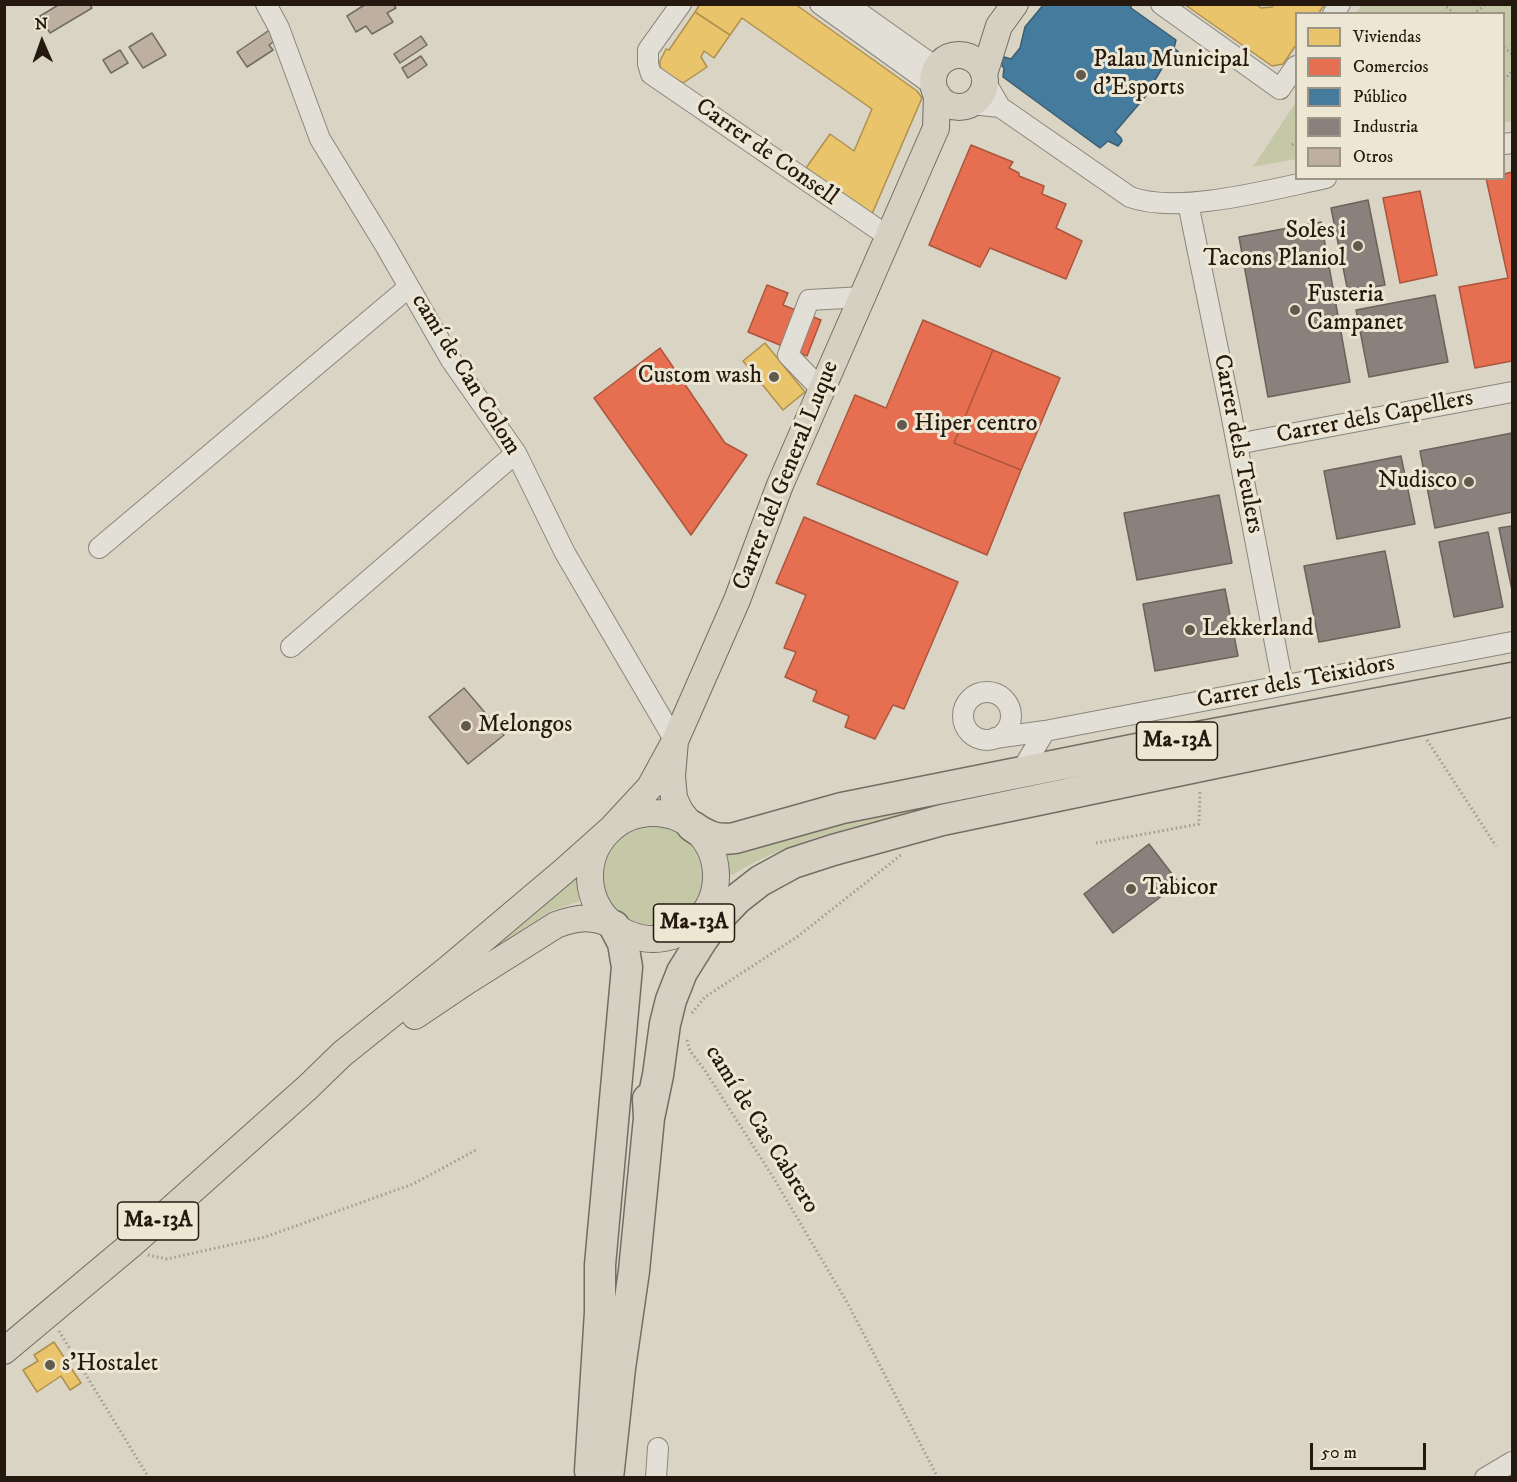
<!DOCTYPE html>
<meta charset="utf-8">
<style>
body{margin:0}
#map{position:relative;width:1517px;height:1482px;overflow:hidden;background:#d9d4c3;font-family:"IM FELL DW Pica",serif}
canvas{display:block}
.frame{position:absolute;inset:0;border:6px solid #24180f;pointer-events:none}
.legend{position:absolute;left:1295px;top:12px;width:210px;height:168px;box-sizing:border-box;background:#ece6d2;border:2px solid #9c9484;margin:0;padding:8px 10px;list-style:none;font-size:18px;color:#24180f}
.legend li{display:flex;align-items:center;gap:12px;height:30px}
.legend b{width:30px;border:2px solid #9c9484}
.north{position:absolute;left:12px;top:12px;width:60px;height:60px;-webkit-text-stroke:4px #ece6d2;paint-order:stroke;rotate:358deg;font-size:16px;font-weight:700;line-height:24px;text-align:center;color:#24180f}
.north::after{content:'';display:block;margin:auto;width:21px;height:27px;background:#24180f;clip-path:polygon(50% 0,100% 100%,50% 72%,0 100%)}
.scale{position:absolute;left:1310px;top:1443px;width:116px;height:27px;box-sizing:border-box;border:3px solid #24180f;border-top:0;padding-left:8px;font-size:18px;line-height:21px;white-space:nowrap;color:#24180f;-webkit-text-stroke:4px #ece6d2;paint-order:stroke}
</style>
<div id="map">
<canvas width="1517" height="1482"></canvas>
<div class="frame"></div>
<ul class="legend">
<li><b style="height:16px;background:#e9c46a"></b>Viviendas</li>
<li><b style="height:16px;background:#e76f51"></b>Comercios</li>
<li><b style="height:16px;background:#457b9d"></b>Público</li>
<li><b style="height:16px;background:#8a817c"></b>Industria</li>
<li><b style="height:16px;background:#beb0a0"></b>Otros</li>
</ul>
<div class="north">N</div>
<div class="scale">50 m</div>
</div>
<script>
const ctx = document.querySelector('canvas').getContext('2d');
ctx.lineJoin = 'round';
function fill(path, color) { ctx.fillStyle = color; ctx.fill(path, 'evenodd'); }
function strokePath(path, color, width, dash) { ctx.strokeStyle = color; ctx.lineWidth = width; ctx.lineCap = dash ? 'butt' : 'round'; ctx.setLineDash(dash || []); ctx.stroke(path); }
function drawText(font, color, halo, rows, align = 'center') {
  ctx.font = font + ' "IM FELL DW Pica",serif'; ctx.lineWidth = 6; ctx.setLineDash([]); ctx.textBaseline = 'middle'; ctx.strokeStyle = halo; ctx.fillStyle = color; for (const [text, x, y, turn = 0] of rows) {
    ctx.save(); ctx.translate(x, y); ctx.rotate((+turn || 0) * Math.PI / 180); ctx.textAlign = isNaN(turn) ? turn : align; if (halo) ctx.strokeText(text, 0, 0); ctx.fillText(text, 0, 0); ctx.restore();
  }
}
const green = new Path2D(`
 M1362,5H1512V121L1504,123V14L1356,13Z
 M1296,102V159L1252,167H1253Z
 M1186,751C1118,767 1050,785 981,800C896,818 807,829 732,875L727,873L725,856L729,853L810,828Z
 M604 876a49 49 0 1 1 98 0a49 49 0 1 1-98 0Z
 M577,875L582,899L580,901L551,911L474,962Z`);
const homes = new Path2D(`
 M700,4H795L917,91L922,98L872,214L806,168L830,134L854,151L872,109L742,18L730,35L695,12Z
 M1184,4H1256L1261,8L1272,7L1274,4H1325L1318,14H1296V45L1283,64L1272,66Z
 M695,12L730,35L714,58L704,51L701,57L707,67L683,83L665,73L660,67V61L666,49L669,50Z
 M765,343L805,392L783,410L743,361Z
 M54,1342L81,1383L70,1390L61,1376L37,1392L23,1370L38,1361L34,1355Z`);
const shops = new Path2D(`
 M971,145L1013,162L1009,168L1019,173V176L1044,186L1042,194L1066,204L1056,228L1082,241L1066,279L990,248L980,267L929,245Z
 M1512,172V361L1475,368L1459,287L1508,278L1486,178H1504V174Z
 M1420,191L1437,275L1400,283L1383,198Z
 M767,285L788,293L783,305L821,320L807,356L748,332Z
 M923,320L993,350L954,443L1021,470L987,555L817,484L855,395L886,408Z
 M660,348L725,443L747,455L691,535L594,398Z
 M993,350L1060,378L1021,470L954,443Z
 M804,517L958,582L904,709L893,705L875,739L845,727L849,716L813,701L817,691L785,677L796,652L784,648L806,595L776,583Z`);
const public = new Path2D(`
 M1044,4H1131V8L1176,40L1174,48L1180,53V59L1175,62L1168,58L1145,97L1115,132L1121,138L1122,141L1118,146L1108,141L1100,148L1003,77L1004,68L1002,66V60L1004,57L1011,59L1020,48L1025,27Z`);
const industry = new Path2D(`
 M1368,200L1385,285L1348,292L1331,208Z
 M1321,222L1350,382L1268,397L1239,237Z
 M1435,295L1448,362L1369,377L1356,310Z
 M1512,433V512L1435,528L1420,451Z
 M1401,456L1415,524L1337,539L1324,471Z
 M1219,495L1232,563L1137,580L1124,513Z
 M1512,526V590L1499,528Z
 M1488,532L1503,607L1454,617L1439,542Z
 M1385,551L1400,627L1319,642L1304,566Z
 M1225,589L1238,656L1155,671L1143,604Z
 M1149,844L1179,883L1113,933L1084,894Z`);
const building = new Path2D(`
 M60,4H89L92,8L50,33L40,16Z
 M366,4H393L396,8L387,13L393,22L372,34L366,26L356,32L347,16Z
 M271,29L276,40L269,45L273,50L247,67L237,52Z
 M152,33L166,55L143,68L129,47Z
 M421,36L427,45L400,63L394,54Z
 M120,50L128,63L111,73L103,60Z
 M421,56L427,65L408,78L402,68Z
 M464,688L504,735L468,764L429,717Z`);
const path = new Path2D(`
 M1443,4L1455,14
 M1473,14L1486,4
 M1504,47L1512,54
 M1504,80L1512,71
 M1292,145L1296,142
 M1427,740L1496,846
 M1096,843L1199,824L1200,790
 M692,1013L705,997L797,937L901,855
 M687,1040L690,1051L704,1069L773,1177L848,1304L938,1478
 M148,1255L167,1259L265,1237L413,1184L478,1149
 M59,1331L149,1478`);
const minor = new Path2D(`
 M266,4L279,28L320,139L385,245L451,360L516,453L565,553L675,741
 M681,4L648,50V64L651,74L889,237
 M820,4L934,86
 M847,4L937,68
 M1161,4L1280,89L1296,66
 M1333,14L1340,4
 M985,81L1000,107L1130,197C1179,215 1273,189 1326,178
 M971,104L1000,107
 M1504,144L1512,143
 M1188,203L1230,408L1283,685
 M822,390L788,355L809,300L863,297
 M1237,444L1512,392
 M99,548L409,287
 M291,647L516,453
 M963 716a24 24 0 1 1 48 0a24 24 0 1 1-48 0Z
 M995,738L1045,731L1512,642
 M1020,773L1045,731
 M656,1478L658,1448
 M1485,1478L1512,1462`);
const major = new Path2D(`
 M933 81a26 26 0 1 1 52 0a26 26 0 1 1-52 0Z
 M984,74L999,26L1015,4
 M590 876a63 63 0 1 1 126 0a63 63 0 1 1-126 0Z
 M692,826L680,811L674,798L672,776L675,741L737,600L780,485L936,128L937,94
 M415,1016L467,981L556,925C577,917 593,915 614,926
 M4,1351L132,1244L308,1087L342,1054L448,969L564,871L611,829L650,787L675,741`);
const highway = new Path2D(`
 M692,826C706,836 717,841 735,838L842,808L1182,740L1512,678
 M649,1118L658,1075L665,1024L671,1000L682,972L702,940L715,922L737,899L760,881L793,863L833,850L942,820L1512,701
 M590,1471L600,1312V1265L627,967L623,943L614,926
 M608,1478L620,1368L634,1271L649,1118L648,1099`);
const markers = [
 [1081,75,6,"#635a4e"],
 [1358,246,6,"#635a4e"],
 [1295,310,6,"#635a4e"],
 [774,377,6,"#635a4e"],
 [902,425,6,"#635a4e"],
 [1469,482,6,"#635a4e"],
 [1190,630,6,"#635a4e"],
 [466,726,6,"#635a4e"],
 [1131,889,6,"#635a4e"],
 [50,1365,6,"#635a4e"]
];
const shields = [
 [1177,741,81],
 [694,923,81],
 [158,1221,81]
];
const shieldNames = [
 ["Ma-13A",1177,741],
 ["Ma-13A",694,923],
 ["Ma-13A",158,1221]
];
const poiNames = [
 ["Palau Municipal",1093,61],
 ["d'Esports",1093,89],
 ["Soles i",1346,232,"right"],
 ["Tacons Planiol",1346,260,"right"],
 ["Fusteria",1307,296],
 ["Campanet",1307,324],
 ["Custom wash",762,377,"right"],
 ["Hiper centro",914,425],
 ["Nudisco",1457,482,"right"],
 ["Lekkerland",1202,630],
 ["Melongos",478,726],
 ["Tabicor",1143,889],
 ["s'Hostalet",62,1365]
];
const streetNames = [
 ["Carrer de Consell",766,153,35],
 ["camí de Can Colom",465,375,58],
 ["Carrer dels Capellers",1375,418,-11],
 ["Carrer dels Teulers",1237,444,79],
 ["Carrer del General Luque",787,476,-68],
 ["Carrer dels Teixidors",1296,683,-11],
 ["camí de Cas Cabrero",761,1130,58]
];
fill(green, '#c5c8a6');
fill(homes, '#e9c46a');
strokePath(homes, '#ae904f', 1.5);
fill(shops, '#e76f51');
strokePath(shops, '#ac553d', 1.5);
fill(public, '#457b9d');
strokePath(public, '#3b5d72', 1.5);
fill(industry, '#8a817c');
strokePath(industry, '#6b625b', 1.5);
fill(building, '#beb0a0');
strokePath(building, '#726d64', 1.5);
strokePath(minor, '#8b867c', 22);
strokePath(major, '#726d64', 28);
strokePath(highway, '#726d64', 33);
strokePath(path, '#9e9b94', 3, [1.5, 3]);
strokePath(minor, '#e2dfd7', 20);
strokePath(major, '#d6d0c2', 26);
strokePath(highway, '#d6d0c2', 30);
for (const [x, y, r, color] of markers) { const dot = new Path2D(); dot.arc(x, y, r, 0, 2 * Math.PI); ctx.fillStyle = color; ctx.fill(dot); strokePath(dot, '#ece6d2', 2); }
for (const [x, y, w] of shields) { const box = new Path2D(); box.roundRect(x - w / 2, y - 19, w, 38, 4.5); ctx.fillStyle = '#ece6d2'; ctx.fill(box); strokePath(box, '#24180f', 1.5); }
drawText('bold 22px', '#24180f', null, shieldNames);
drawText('24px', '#24180f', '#ece6d2', poiNames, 'left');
drawText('24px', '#24180f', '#ece6d2', streetNames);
</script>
